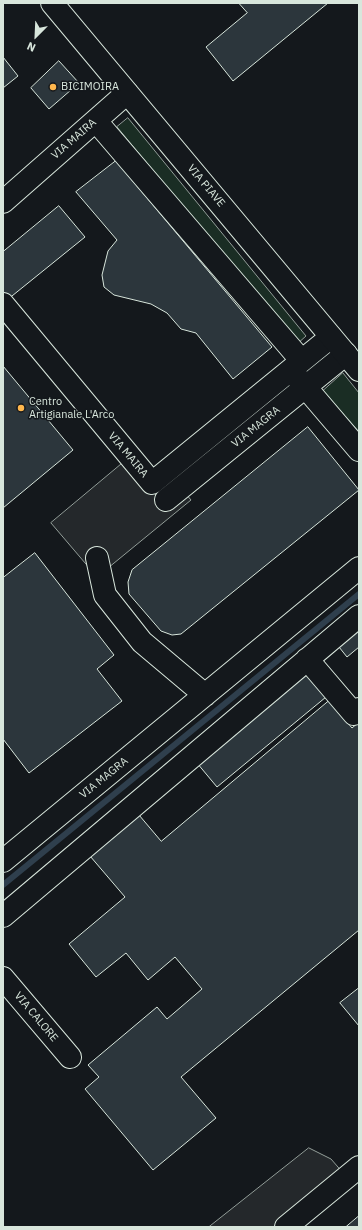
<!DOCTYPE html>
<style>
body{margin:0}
#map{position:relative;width:362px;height:1230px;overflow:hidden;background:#14181c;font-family:"IBM Plex Sans",sans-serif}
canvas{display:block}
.frame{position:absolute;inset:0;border:4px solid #d8e6dc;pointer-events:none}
.north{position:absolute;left:16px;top:16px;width:40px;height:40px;-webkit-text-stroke:3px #14181c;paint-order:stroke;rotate:204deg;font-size:11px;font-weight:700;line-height:16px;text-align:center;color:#d8e6dc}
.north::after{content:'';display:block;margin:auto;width:14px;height:18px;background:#d8e6dc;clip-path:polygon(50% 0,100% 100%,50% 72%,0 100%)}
</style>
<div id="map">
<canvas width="362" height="1230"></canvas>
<div class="frame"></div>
<div class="north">N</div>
</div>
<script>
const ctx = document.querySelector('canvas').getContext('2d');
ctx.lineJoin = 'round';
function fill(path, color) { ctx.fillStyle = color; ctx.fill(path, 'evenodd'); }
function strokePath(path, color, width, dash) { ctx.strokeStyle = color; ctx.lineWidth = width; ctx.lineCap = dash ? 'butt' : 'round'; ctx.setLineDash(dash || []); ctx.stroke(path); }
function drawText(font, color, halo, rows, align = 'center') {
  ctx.font = font + ' "IBM Plex Sans",sans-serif'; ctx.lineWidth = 3; ctx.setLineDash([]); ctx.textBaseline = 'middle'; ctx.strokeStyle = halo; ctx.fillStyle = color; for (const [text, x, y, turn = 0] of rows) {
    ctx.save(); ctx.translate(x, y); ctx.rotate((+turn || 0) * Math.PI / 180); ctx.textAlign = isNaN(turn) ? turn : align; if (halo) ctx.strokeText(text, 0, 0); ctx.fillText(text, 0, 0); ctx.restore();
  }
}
const green = new Path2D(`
 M128,118L306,336L297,344L117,127Z
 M343,373L359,393V432L323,391Z`);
const parking = new Path2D(`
 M130,457L152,483L167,471L191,500L97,577L51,523Z
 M309,1148L331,1159L351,1182L297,1227H209Z`);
const stream = new Path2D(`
 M3,885L359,594`);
const building = new Path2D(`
 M239,3H328L233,81L206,47L247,13Z
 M3,57L18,76L3,88Z
 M59,61L79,83L49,109L31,88Z
 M116,161L272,347L233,379L196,333L181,329L167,313L151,304L114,295L104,287L102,275L108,251L117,240L76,192Z
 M59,206L85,237L7,300L3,295V252Z
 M3,366L73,450L3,508Z
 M308,427L359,490L181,634L172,635L161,631L129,594L128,582L132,570Z
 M35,553L114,655L97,669L122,701L29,773L3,739V578Z
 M359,631V647L347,657L339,647Z
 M306,674L326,697L217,787L197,763Z
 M329,701L352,728L359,722V930L181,1077L216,1118L153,1170L85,1089L99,1077L88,1065L157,1007L167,1019L202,989L175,957L148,980L126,953L96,977L69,944L125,897L90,856L139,815L161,841Z
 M359,988V1026L340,1003Z
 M359,1216V1227H346Z`);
const minor = new Path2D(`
 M96,121L301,360
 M3,202L127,93
 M3,304L152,483L331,337
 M296,376L359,450
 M166,500L346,354
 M97,558L105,595L142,642L205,695
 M307,659L354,714L359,709
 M3,861L359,568
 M3,916L359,616
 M3,978L70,1057
 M286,1227L359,1167`);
const major = new Path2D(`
 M52,3L359,370`);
const markers = [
 [53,87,4,"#ffb74d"],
 [21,408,4,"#ffb74d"]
];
const poiNames = [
 ["BICIMOIRA",61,87],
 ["Centro",29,402],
 ["Artigianale L'Arco",29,415]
];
const streetNames = [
 ["VIA MAIRA",74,139,-41],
 ["VIA PIAVE",206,186,50],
 ["VIA MAGRA",256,427,-39],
 ["VIA MAIRA",128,455,50],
 ["VIA MAGRA",104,778,-39],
 ["VIA CALORE",36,1017,50]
];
fill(green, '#1a2d24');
strokePath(green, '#939e99', 1);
fill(parking, '#24282b');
strokePath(parking, '#939e99', 1);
strokePath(stream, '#2f3f4d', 6);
fill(building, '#2c363c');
strokePath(building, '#d8e6dc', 1);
strokePath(minor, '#d8e6dc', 24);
strokePath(major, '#d8e6dc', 24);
strokePath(minor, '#14181c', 22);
strokePath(major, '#14181c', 22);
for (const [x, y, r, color] of markers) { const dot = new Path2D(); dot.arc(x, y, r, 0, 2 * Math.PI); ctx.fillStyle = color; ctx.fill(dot); strokePath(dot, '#14181c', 1.5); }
drawText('11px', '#d8e6dc', '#14181c', poiNames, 'left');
drawText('11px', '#d8e6dc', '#14181c', streetNames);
</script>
